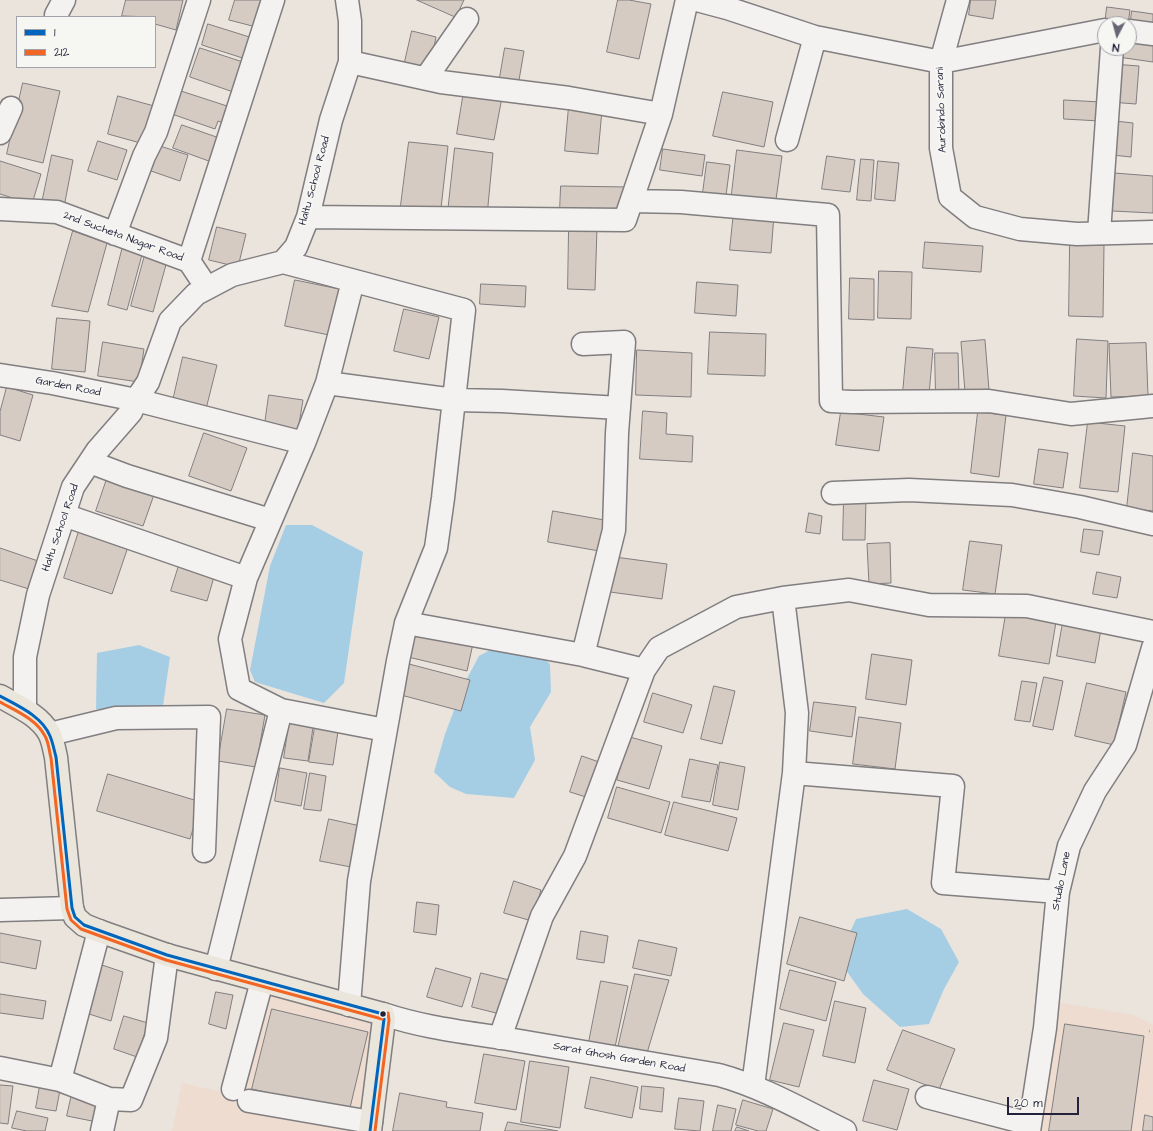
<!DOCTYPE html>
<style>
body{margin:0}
#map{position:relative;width:1153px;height:1131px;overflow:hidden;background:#ebe4dd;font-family:"Architects Daughter",sans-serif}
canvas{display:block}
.legend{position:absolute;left:16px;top:16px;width:140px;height:52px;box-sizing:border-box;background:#f6f6f2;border:1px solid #a1a1a9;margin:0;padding:5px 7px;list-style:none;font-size:12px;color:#22223b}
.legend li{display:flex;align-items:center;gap:8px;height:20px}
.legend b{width:20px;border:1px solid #a1a1a9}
.north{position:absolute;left:1097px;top:16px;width:40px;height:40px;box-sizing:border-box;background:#f6f6f2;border:1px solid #a1a1a9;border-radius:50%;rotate:186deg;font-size:11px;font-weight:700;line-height:16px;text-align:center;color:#22223b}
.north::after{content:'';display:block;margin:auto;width:14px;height:18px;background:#686674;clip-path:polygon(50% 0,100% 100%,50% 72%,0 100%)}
.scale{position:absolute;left:1007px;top:1097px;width:72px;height:18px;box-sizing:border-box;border:2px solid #22223b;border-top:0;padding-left:5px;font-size:12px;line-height:14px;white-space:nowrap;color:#22223b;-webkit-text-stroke:3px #f6f6f2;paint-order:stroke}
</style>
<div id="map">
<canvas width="1153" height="1131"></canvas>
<ul class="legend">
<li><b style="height:5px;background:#0065bd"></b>1</li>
<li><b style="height:5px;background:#f26522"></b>212</li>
</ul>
<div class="north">N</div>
<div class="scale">20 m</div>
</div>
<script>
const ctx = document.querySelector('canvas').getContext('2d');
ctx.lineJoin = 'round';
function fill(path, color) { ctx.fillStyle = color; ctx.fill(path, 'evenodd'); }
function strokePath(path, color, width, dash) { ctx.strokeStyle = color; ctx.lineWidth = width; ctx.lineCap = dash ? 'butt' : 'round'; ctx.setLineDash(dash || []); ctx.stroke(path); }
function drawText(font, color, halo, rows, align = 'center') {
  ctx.font = font + ' "Architects Daughter",sans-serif'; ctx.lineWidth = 4; ctx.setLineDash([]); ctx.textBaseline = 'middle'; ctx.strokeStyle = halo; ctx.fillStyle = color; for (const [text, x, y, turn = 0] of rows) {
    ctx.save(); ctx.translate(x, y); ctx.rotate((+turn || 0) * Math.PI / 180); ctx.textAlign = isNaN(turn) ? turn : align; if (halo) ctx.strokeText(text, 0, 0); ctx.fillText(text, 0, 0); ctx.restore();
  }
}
const built = new Path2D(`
 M268,991L375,1023L361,1131H172L182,1083L236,1095Z
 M1057,1002L1134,1015L1153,1025V1131H1031Z`);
const water = new Path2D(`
 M286,525H312L363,552L344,683L324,703L255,682L250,670L270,566Z
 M518,635L550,664L551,692L530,727L535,760L514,798L466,794L450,787L434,772L445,734L464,684L479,656Z
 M139,645L170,657L163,706L135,711L96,709L97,653Z
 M907,909L941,929L959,962L944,989L929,1024L900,1027L863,994L838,959L856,919Z`);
const building = new Path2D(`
 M126,0H183L176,30L155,24V17L122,16Z
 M235,0H272L264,29L229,20Z
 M417,0H464L456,17Z
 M618,0H629L651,4L639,59L607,52Z
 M971,0H996L993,19L969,15Z
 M1107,7L1130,10L1128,24L1105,25Z
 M1132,11L1153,14V31L1130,27Z
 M208,24L259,40L252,61L202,45Z
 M412,31L436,37L429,72L404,66Z
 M1129,32L1153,36V62L1118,57L1120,48H1129Z
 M200,48L252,65L242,95L190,77Z
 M505,48L524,51L518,86L499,83Z
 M1113,64L1139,66L1136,104L1110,102Z
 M23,83L60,91L43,163L7,154Z
 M181,91L230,107L224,123L218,121L215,129L166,112L170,100L177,103Z
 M464,91L502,97L494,140L457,134Z
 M723,92L773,102L764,147L713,136Z
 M118,96L154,106L144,144L108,134Z
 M1064,100L1101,102L1100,121L1064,119Z
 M569,106L602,110L598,154L565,151Z
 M1115,121L1133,123L1131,157L1112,155Z
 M182,125L225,140L217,164L173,148Z
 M98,141L127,150L117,180L88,171Z
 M409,142L448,146L440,217L400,213Z
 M160,146L188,155L180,181L151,171Z
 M455,148L493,153L487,216L448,212Z
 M663,149L705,155L702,176L660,170Z
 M737,150L782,156L775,207L731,201Z
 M52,155L73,160L64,207L42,203Z
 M827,156L855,160L850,192L822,189Z
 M861,159L874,160L871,201L857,200Z
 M0,161L41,174L32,204L0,194Z
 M878,161L899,163L895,201L875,199Z
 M707,162L730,165L725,203L702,200Z
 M1114,173L1153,176V213L1112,211Z
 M561,186L628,187L627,212L560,211Z
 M734,211L774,215L771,253L730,250Z
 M217,227L246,234L238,267L209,260Z
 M569,227L597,228L595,290L568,289Z
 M73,231L107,243L88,312L52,306Z
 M925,242L983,246L981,272L923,268Z
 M1070,245H1104L1103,317L1069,316Z
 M123,246L143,251L127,310L108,305Z
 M145,255L167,261L153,312L131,306Z
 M879,271L912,272L911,319L878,318Z
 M850,278L874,279V320L849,319Z
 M295,280L339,289L329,335L285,326Z
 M697,282L738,285L736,316L695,313Z
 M481,284L526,286L525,307L480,304Z
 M404,309L439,317L429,359L394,351Z
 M57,318L90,321L85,372L52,369Z
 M710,332L766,334L765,376L708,374Z
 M1077,339L1108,341L1106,398L1074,396Z
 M985,340L989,390L965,392L961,342Z
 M103,342L144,349L139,382L98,376Z
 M1146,343L1148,396L1111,397L1109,344Z
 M907,347L933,349L929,395L903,393Z
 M637,350L692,353L691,397L636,395Z
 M935,353H958L959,395L936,396Z
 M183,357L217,365L205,413L172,405Z
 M7,387L33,395L20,441L0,435V412Z
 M269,395L303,400L297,436L264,431Z
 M643,411L667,413L666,434L693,436L692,462L640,459Z
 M841,412L884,417L879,451L836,445Z
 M978,412L1006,415L999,477L971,473Z
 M1088,422L1125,426L1118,492L1080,488Z
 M204,433L247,448L231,491L189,476Z
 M1039,449L1068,453L1063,488L1034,484Z
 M1133,453L1153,456V511L1127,508Z
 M109,473L156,489L143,526L96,511Z
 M844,498H866L865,540H843Z
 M553,511L610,521L605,552L548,542Z
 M809,513L822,516L820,534L806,532Z
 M80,528L129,544L112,594L64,578Z
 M1084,529L1103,531L1099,555L1081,552Z
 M970,541L1002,545L995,594L963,590Z
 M890,543L891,583L869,584L867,544Z
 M0,548L38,561L29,589L0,580Z
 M615,557L667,564L662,599L610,592Z
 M181,559L216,570L207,601L171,591Z
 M1097,572L1121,577L1117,598L1093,594Z
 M1007,608L1057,616L1049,664L999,656Z
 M1064,617L1102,624L1095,663L1057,656Z
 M416,626L474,639L467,671L408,657Z
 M872,654L912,660L906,705L866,699Z
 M409,664L470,680L461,711L401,695Z
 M1044,677L1063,681L1053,730L1033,726Z
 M1022,681L1037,683L1030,722L1015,720Z
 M1087,683L1126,692L1114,745L1075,736Z
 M714,686L735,691L722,744L701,739Z
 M653,693L692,705L683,733L644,722Z
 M814,702L856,707L852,737L810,731Z
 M227,709L265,715L256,767L218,761Z
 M859,717L901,723L895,769L853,764Z
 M290,718L314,721L308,761L284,758Z
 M315,727L338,731L333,765L309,762Z
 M630,737L662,746L649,789L617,780Z
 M582,756L599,762L586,797L570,792Z
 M690,759L718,765L710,802L682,797Z
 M720,762L745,767L738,810L713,805Z
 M280,768L307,773L301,806L275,801Z
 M310,773L326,776L321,811L304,809Z
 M108,774L201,802L190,839L97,811Z
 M617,787L670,802L661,833L608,818Z
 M674,802L737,818L728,851L665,835Z
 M329,819L365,827L356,868L320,861Z
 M514,881L541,890L532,921L504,913Z
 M417,902L439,905L436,935L414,932Z
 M800,917L857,933L844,981L787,964Z
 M581,931L608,936L604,963L577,959Z
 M0,933L41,941L36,969L0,962Z
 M639,940L677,948L671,976L633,968Z
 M99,964L123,972L111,1021L86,1013Z
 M436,968L471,978L462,1007L427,997Z
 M790,970L836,982L826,1021L780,1009Z
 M481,973L509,980L500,1014L472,1007Z
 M635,974L669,980L647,1053L618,1048Z
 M601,981L628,986L615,1047L589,1042Z
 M216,992L233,995L226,1029L209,1024Z
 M0,994L46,1001L43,1019L0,1013Z
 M835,1001L866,1008L855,1063L823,1056Z
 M272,1009L368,1032L349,1112L252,1089Z
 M124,1016L148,1023L137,1057L114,1049Z
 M784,1023L814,1030L799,1087L770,1080Z
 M1065,1024L1144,1036L1131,1131H1049Z
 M903,1030L955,1049L939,1090L887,1070Z
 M484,1054L525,1061L516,1110L475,1103Z
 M530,1061L569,1067L560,1128L521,1122Z
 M591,1077L638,1087L632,1118L585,1108Z
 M874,1080L909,1089L897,1130L863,1121Z
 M0,1085L13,1086L8,1124L0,1123Z
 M40,1086L60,1090L56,1111L36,1108Z
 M642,1086L664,1088L662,1112L640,1109Z
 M400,1093L447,1102L446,1107L483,1113L480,1131H393Z
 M72,1094L101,1105L97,1122L67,1116Z
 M679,1098L704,1101L700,1131L675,1129Z
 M743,1100L773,1109L766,1131H758L736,1125Z
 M718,1105L736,1109L731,1131H713Z
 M17,1111L48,1118L45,1131H27L12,1128Z
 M1145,1115L1153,1117V1131H1143Z
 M508,1122L558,1131H505Z
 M737,1127L749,1131H735Z`);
const path = new Path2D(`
 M1149,1031L1153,1032`);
const minor = new Path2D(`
 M697,0L727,8L815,37L941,62V148L950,197L975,217L1020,229L1077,234L1153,232
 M958,0L941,62L1105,30
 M56,15L64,0
 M1129,31L1153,34
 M350,62L441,82L569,98L661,114
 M426,78L467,19
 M0,133L11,108
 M787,140L815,37
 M632,201L681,202L828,215L831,401L852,402L989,401L1071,414L1153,406
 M0,209L57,212L189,261L207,288
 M308,217L625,220L661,114L687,0
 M1099,233L1112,48
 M115,234L144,156L156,132L199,0
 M189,261L273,0
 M283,262L464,310L443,498L436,548L406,623L398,661L359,881L349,1005
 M353,281L327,383L454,400L502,401L619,408
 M0,375L52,383L136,400L304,443
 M327,383L304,443L246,578L230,639L239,689L281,710L385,730
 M90,462L127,476L270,520
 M833,493L909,490L1012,495L1080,507L1153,524
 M64,515L246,578
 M406,623L583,655
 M644,670L659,648L736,607L783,598L849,590L929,605L1027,606L1153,632
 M25,710V657L38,595L73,487L97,451L131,412L136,400L148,382L170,321L196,294L232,275L283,262L296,247L308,217L331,120L350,62V21L347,0
 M50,734L116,718L209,717L204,851
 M794,773L953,786L943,883L1058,892
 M0,910L72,908
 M216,969L281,710
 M383,1014C425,1028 465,1032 508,1039C579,1051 649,1063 719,1075C763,1087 804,1111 845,1131
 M500,1038L542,916L575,856L644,670L583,655L614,530L617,433L624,342L583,344
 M0,1068L60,1080L109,1099L131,1100L156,1038L167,955
 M60,1080L99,931
 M753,1086L794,773L797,713L783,598
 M233,1089L262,981
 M927,1097L1030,1124
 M249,1101L371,1122
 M102,1131L109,1099
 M1029,1131L1045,1028L1058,892L1069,846L1095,791L1125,745L1153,648`);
const major = new Path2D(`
 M0,696C17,706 39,715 49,733C53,740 54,749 56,757L72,908L75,917L84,925L99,931L167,955L383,1014L384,1019L370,1131`);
const bus1 = new Path2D(`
 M0,696C18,706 42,716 50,736C53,743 54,750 56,757L72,908L75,917L84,925L167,955L383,1014
 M370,1131L384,1019L383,1014`);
const bus2 = new Path2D(`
 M0,702C16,711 36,719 45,736C49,743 49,751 51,758L67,909L71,920L81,929L166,960L382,1019
 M375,1131L389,1020L388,1013`);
const markers = [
 [383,1014,3.5,"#22223b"]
];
const streetNames = [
 ["Aurobindo Sarani",942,110,-92],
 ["Haltu School Road",315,181,-75],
 ["2nd Sucheta Nagar Road",123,237,20],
 ["Garden Road",68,387,11],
 ["Haltu School Road",61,528,-71],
 ["Studio Lane",1062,881,-79],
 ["Sarat Ghosh Garden Road",619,1058,10]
];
fill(built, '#eddccf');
fill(water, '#a5cee5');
fill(building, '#d6cbc2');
strokePath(building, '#817e80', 1);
strokePath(minor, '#817e80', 25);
strokePath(major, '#817e80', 25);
strokePath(path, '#afaeae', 2.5, [1, 3]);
strokePath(minor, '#f4f2f0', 22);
strokePath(major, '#eae6db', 22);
strokePath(bus1, '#0065bd', 3);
strokePath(bus2, '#f26522', 3);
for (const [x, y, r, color] of markers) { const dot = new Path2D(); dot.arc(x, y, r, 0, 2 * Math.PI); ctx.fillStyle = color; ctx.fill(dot); strokePath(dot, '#f6f6f2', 1.5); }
drawText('11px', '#22223b', '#f6f6f2', streetNames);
</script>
